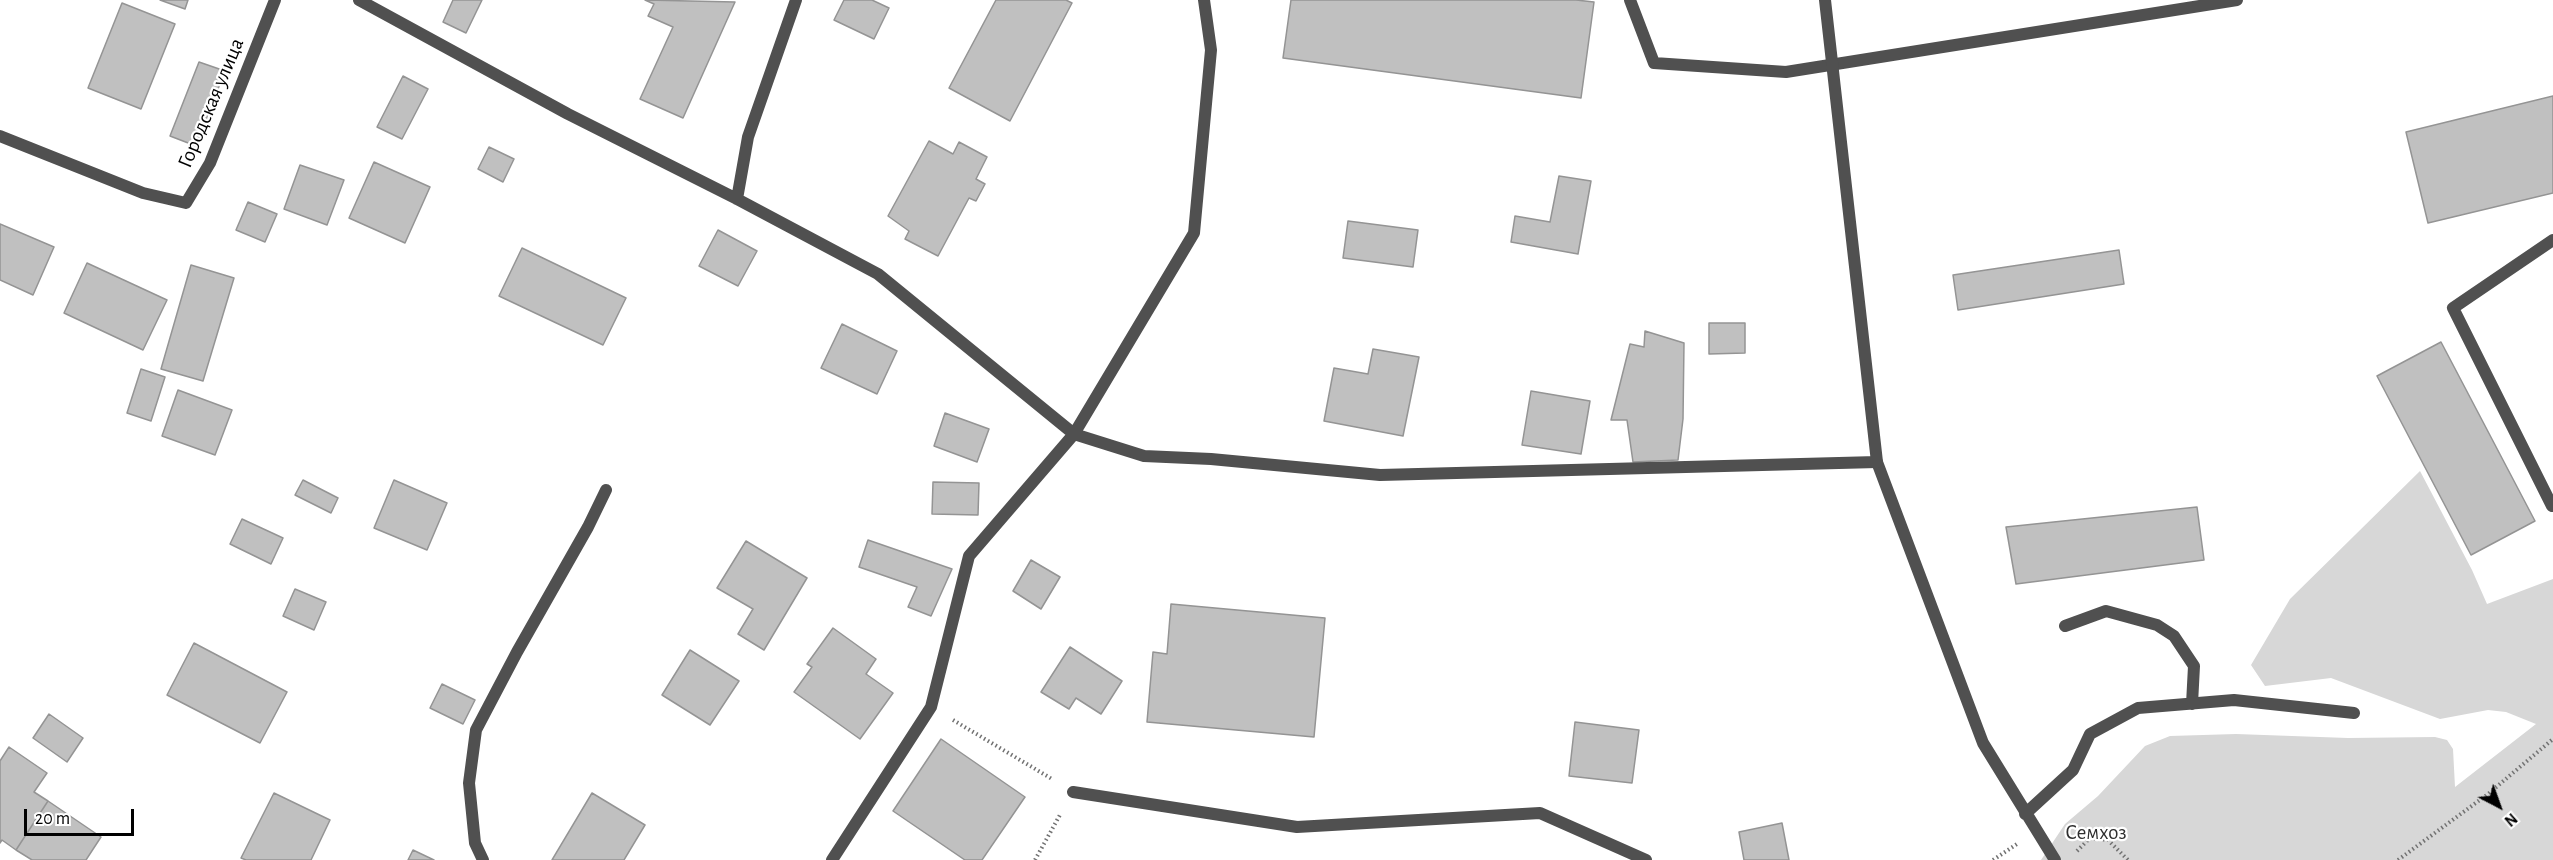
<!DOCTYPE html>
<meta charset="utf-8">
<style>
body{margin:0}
#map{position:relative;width:2553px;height:860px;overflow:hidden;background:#fff;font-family:"Alegreya Sans",sans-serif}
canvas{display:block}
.north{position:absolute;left:2469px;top:776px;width:60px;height:60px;-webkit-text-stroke:4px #fff;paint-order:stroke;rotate:139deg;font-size:16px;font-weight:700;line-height:24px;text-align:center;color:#000}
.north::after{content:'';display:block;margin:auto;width:21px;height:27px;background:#000;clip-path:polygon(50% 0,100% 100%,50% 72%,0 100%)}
.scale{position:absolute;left:24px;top:809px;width:110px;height:27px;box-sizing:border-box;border:3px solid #000;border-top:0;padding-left:8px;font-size:18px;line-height:21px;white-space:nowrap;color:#000;-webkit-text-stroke:4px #fff;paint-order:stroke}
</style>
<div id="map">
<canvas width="2553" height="860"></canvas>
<div class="north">N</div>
<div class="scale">20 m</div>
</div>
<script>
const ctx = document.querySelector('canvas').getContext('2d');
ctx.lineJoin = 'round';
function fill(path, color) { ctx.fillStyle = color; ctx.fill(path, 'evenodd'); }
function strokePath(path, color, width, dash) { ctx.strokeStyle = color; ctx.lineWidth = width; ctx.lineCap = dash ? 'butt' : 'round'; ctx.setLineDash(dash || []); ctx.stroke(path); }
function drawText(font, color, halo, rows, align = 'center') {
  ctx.font = font + ' "Alegreya Sans",sans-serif'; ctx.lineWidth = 4.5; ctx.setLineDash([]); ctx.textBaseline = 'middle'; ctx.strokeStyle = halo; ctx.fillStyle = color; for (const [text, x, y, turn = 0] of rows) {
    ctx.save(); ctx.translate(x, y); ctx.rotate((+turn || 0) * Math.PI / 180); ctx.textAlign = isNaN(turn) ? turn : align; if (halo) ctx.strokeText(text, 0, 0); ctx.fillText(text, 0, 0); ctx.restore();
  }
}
const green = new Path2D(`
 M2420,471L2472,570L2487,604L2553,579V860H2041L2065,824L2098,796L2145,746L2170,736L2236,734L2348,738L2435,737L2447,740L2453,749L2455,787L2536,724L2506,712L2488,710L2440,719L2331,678L2265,686L2251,665L2290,599Z`);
const building = new Path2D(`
 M160,0H188L185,9Z
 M453,0H482L466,33L443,22Z
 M645,0L735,2L683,118L640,99L673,27L648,16L654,4Z
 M844,0H872L889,8L874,39L834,20Z
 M996,0H1066L1072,3L1010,121L949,88Z
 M1291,0H1576L1594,2L1581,98L1283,58Z
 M122,3L175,24L141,109L88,88Z
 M199,62L225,71L196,146L170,136Z
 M403,76L428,89L402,139L377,127Z
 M2553,96V193L2428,223L2406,132Z
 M929,141L953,154L959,142L987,157L976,179L985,184L976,201L969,198L938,256L905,239L909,231L888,216Z
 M489,147L514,159L503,182L478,169Z
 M374,162L430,187L405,243L349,218Z
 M300,165L344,180L327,225L284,209Z
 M1559,176L1591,181L1578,254L1511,242L1515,216L1550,222Z
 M248,202L277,214L265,242L236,230Z
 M1348,221L1418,230L1413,267L1343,258Z
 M0,224L54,247L33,295L0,280Z
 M718,230L757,251L738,286L699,266Z
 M522,248L626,298L603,345L499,296Z
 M2119,250L2124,284L1958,310L1953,275Z
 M87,263L167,300L143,350L64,313Z
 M191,265L234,278L203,381L161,369Z
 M1709,323H1745V353L1709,354Z
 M842,324L897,351L877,394L821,368Z
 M1645,331L1684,343L1683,419L1678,460L1633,462L1627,420H1611L1630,344L1644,347Z
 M2441,342L2535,521L2471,555L2377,376Z
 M1373,349L1419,357L1403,436L1324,421L1334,368L1368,374Z
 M141,369L165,377L151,421L127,413Z
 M178,390L232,410L215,455L162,436Z
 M1531,391L1590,401L1581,454L1522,445Z
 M945,413L989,429L977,462L934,446Z
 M303,480L338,498L331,513L295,495Z
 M394,480L447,503L427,550L374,528Z
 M933,482L979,483L978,515L932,514Z
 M2197,507L2204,560L2016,584L2006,527Z
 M242,519L283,538L271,564L230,544Z
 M868,540L952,569L931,616L908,607L917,587L859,567Z
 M746,541L807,578L764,650L738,634L753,609L717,588Z
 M1031,560L1060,577L1041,609L1013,591Z
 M295,589L326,602L314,630L283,616Z
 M1171,604L1325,618L1314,737L1147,722L1153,652L1167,654Z
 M833,628L876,659L866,674L893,693L860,739L794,692L812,667L807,664Z
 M194,643L287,692L260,743L167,695Z
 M1070,647L1122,681L1101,714L1076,698L1069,709L1041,692Z
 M690,650L739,681L710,725L662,695Z
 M442,684L475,700L463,724L430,708Z
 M49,714L83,738L67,762L33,738Z
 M1575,722L1639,730L1632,783L1569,776Z
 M941,739L1025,797L982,860H965L893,811Z
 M9,747L47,773L34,792L48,801L16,850L2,840L0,843V761Z
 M274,793L330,820L311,860H246L241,858Z
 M592,793L645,825L624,860H552Z
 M48,801L101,837L86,860H32L16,850Z
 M1782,823L1789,860H1744L1739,832Z
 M413,850L434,860H408Z`);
const path = new Path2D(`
 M953,720L1052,779
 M2077,851L2090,838L2108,840L2128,860
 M1035,860L1061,813
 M1993,860L2017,844
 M2398,860L2488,794L2553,739`);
const lane = new Path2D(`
 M1630,0L1654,63L1786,72L2237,0
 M1877,462L1983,743L2055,860
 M2552,506L2453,308L2553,240
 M2065,626L2106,611L2157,625L2174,636L2194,666L2192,704
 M1073,792L1297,827L1540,813L1646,860
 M2025,814L2073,770L2090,734L2138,708L2234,700L2354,713`);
const street = new Path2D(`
 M359,0L568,114L737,199L878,274L1074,434L1144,456L1211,459L1380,475L1877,462L1825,0
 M0,136L143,193L186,203L210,163L275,0
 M737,199L748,137L796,0
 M483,860L475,843L469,783L476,730L517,652L588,527L606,490
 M832,860L931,707L969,556L1074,434L1194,233L1211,50L1204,0`);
const streetNames = [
 ["Городская улица",211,103,-67]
];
const parkNames = [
 ["Семхоз",2096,833]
];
fill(green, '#d7d7d7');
fill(building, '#c0c0c0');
strokePath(building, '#949494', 1.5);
strokePath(path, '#727272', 4, [1.5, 3]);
strokePath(lane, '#505050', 12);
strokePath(street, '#505050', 12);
drawText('21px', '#000', '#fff', streetNames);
drawText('21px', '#2e2e2e', '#fff', parkNames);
</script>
